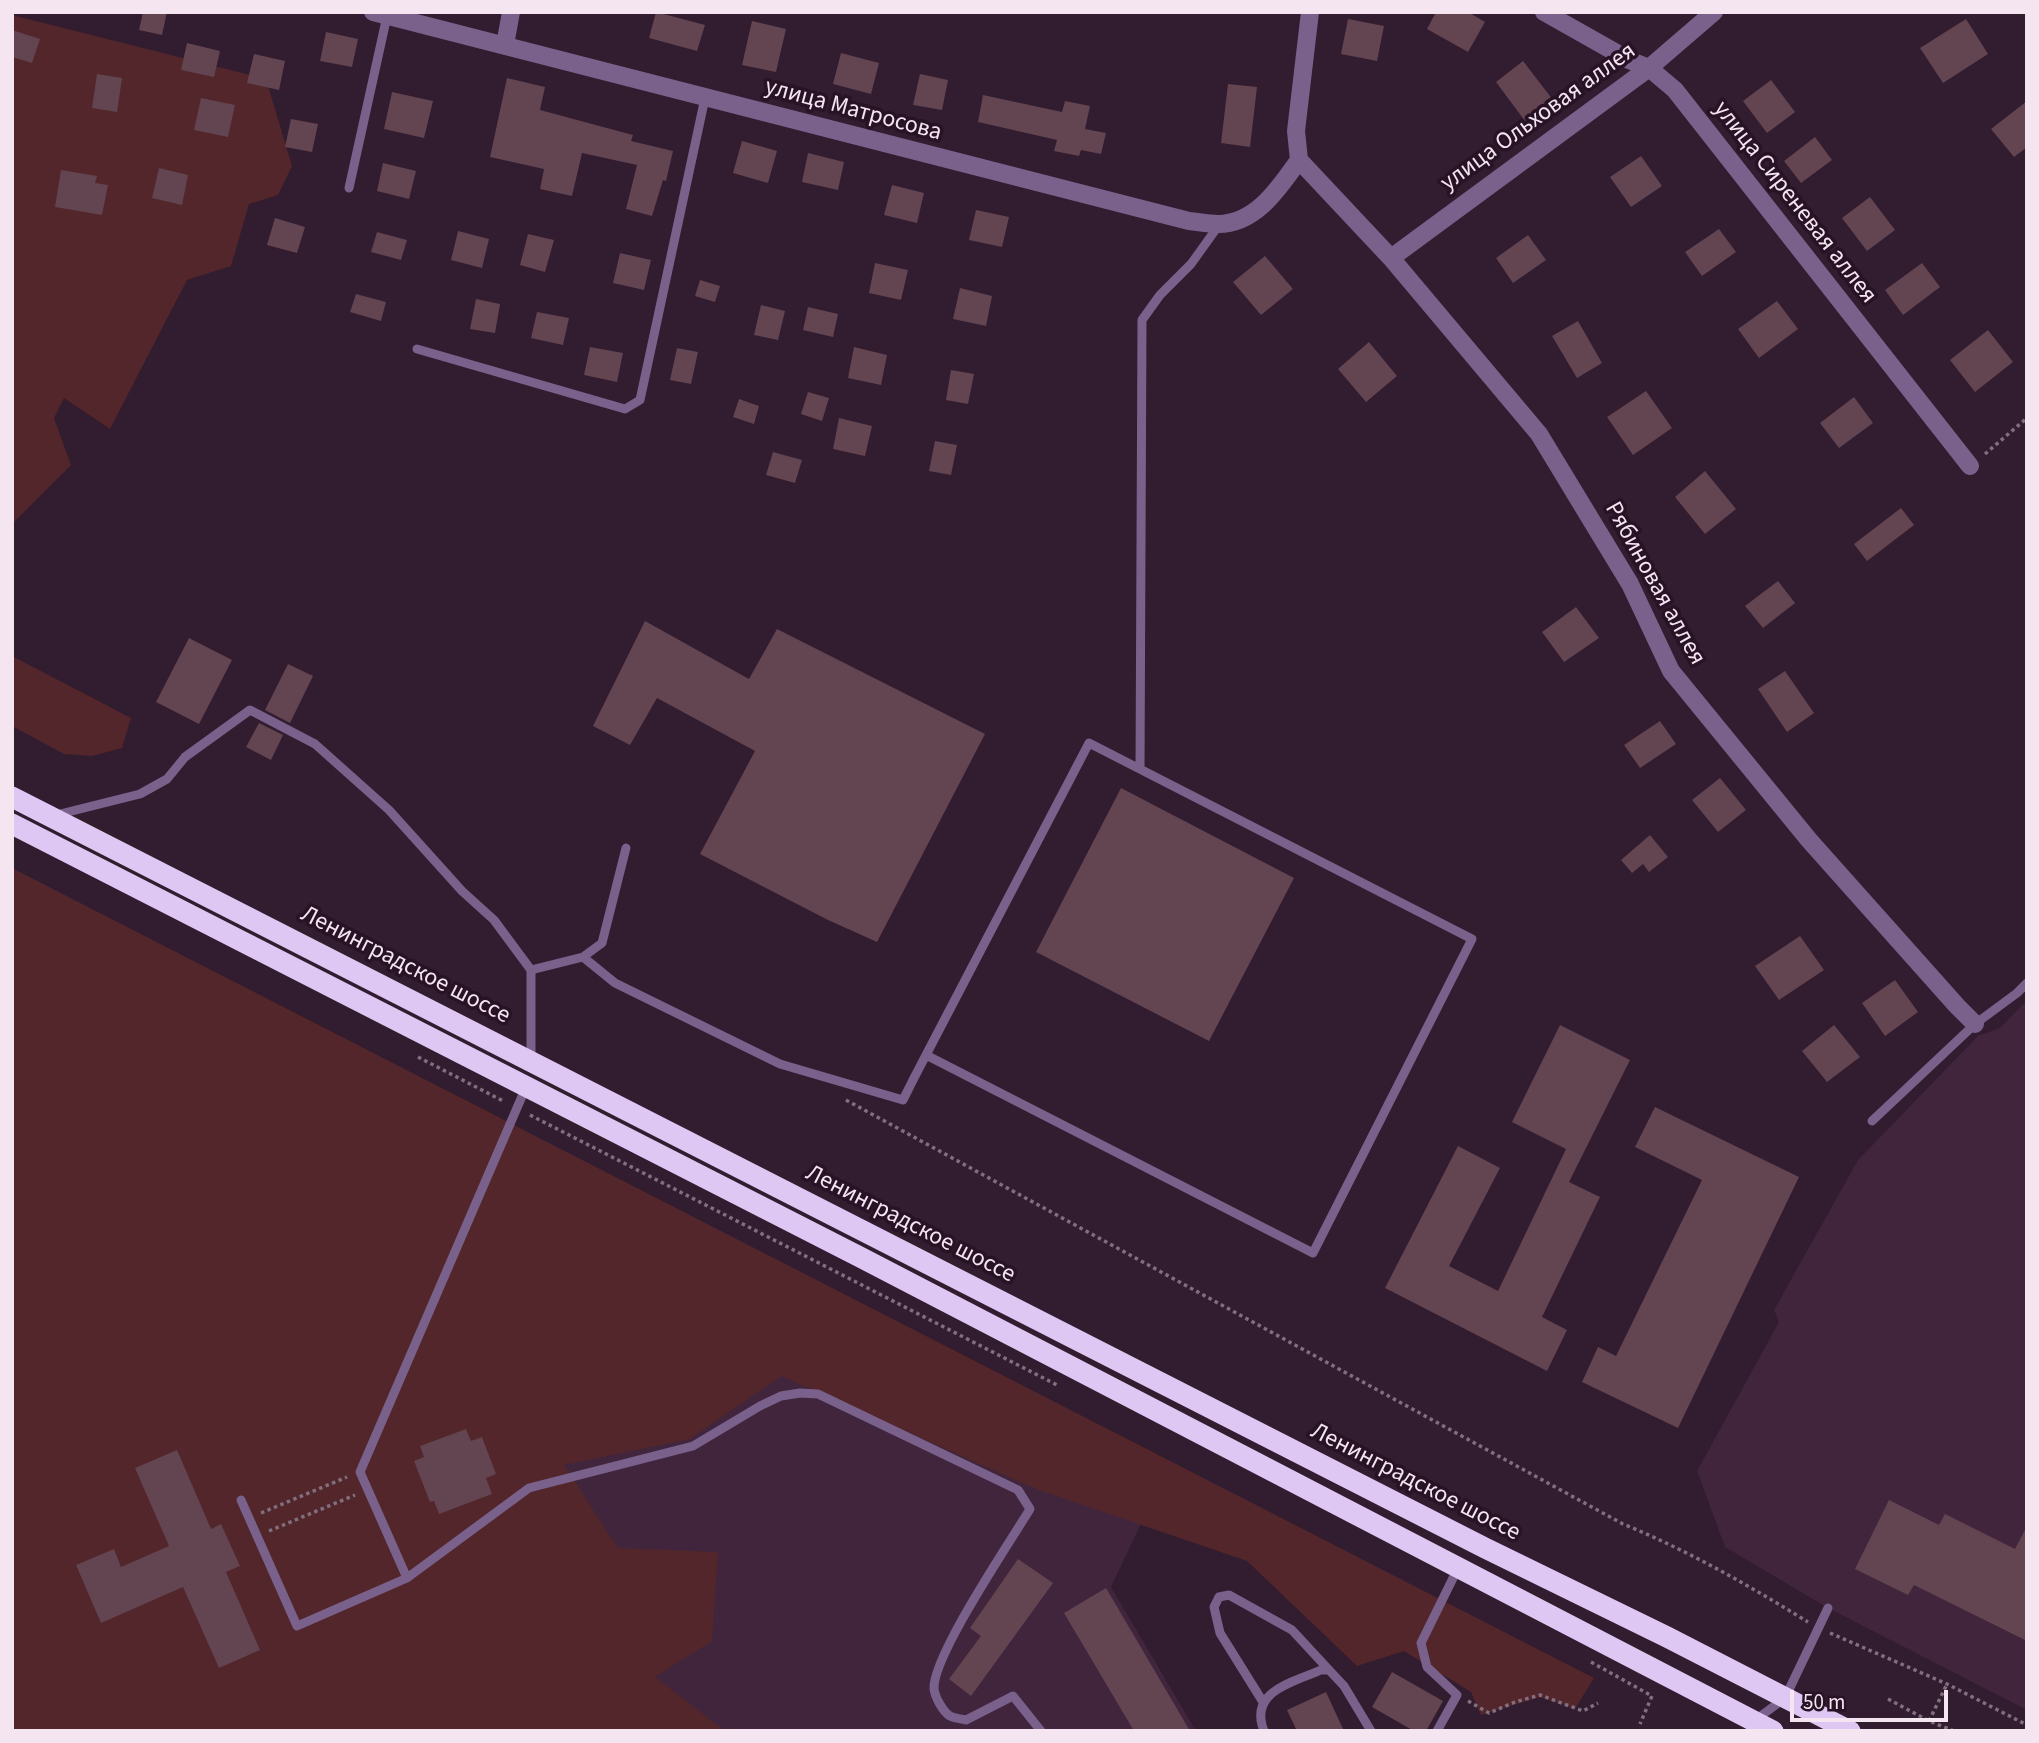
<!DOCTYPE html>
<meta charset="utf-8">
<style>
body{margin:0}
#map{position:relative;width:2039px;height:1743px;overflow:hidden;background:#321c2f;font-family:"Source Sans 3",sans-serif}
canvas{display:block}
.frame{position:absolute;inset:0;border:14px solid #f4e5f1;pointer-events:none}
.scale{position:absolute;left:1790px;top:1690px;width:158px;height:32px;box-sizing:border-box;border:4px solid #f4e5f1;border-top:0;padding-left:9px;font-size:21px;line-height:24px;white-space:nowrap;color:#f4e5f1;-webkit-text-stroke:5px #281225;paint-order:stroke}
</style>
<div id="map">
<canvas width="2039" height="1743"></canvas>
<div class="frame"></div>
<div class="scale">50 m</div>
</div>
<script>
const ctx = document.querySelector('canvas').getContext('2d');
ctx.lineJoin = 'round';
function fill(path, color) { ctx.fillStyle = color; ctx.fill(path, 'evenodd'); }
function strokePath(path, color, width, dash) { ctx.strokeStyle = color; ctx.lineWidth = width; ctx.lineCap = dash ? 'butt' : 'round'; ctx.setLineDash(dash || []); ctx.stroke(path); }
function drawText(font, color, halo, rows, align = 'center') {
  ctx.font = font + ' "Source Sans 3",sans-serif'; ctx.lineWidth = 7; ctx.setLineDash([]); ctx.textBaseline = 'middle'; ctx.strokeStyle = halo; ctx.fillStyle = color; for (const [text, x, y, turn = 0] of rows) {
    ctx.save(); ctx.translate(x, y); ctx.rotate((+turn || 0) * Math.PI / 180); ctx.textAlign = isNaN(turn) ? turn : align; if (halo) ctx.strokeText(text, 0, 0); ctx.fillText(text, 0, 0); ctx.restore();
  }
}
const built = new Path2D(`
 M12,950L1156,1492L1111,1587L1196,1731H12Z
 M2027,1000V1710L1828,1608L1725,1547L1697,1471L1779,1322L1774,1310L1858,1160L1978,1036L2000,1028Z`);
const green = new Path2D(`
 M12,15L266,79L292,166L278,195L249,204L231,266L187,280L110,429L64,398L54,418L71,465L12,524Z
 M12,656L131,718L122,748L92,756L64,754L12,726Z
 M12,868L1594,1678L1575,1709L1540,1697L1481,1715L1471,1692L1404,1651L1357,1666L1247,1561L1036,1489L781,1376L690,1439L564,1465L618,1548L718,1552L712,1641L655,1677L725,1731H12Z`);
const building = new Path2D(`
 M143,12H167L162,35L139,30Z
 M656,12L705,25L697,51L649,38Z
 M1436,12H1468L1485,22L1468,52L1427,29Z
 M1348,19L1384,26L1377,61L1341,54Z
 M1966,19L1988,54L1943,83L1920,48Z
 M752,21L786,29L776,72L742,65Z
 M12,30L40,39L32,63L12,57Z
 M326,32L358,39L352,67L320,61Z
 M187,43L220,51L214,77L181,70Z
 M841,53L879,63L871,94L833,84Z
 M254,54L285,61L279,90L247,83Z
 M1523,61L1553,100L1525,121L1496,82Z
 M97,74L122,78L117,112L92,108Z
 M920,74L948,80L942,110L913,105Z
 M507,78L545,87L540,110L633,135L631,141L673,151L666,181L663,180L652,216L626,209L637,165L582,153L572,196L540,189L544,169L490,157Z
 M1771,80L1795,112L1767,133L1743,101Z
 M1228,84L1257,87L1250,147L1221,143Z
 M392,92L433,101L424,138L384,129Z
 M983,95L1062,112L1065,101L1090,106L1085,129L1106,133L1101,154L1081,150L1079,156L1054,151L1057,140L978,122Z
 M201,98L235,105L228,137L194,130Z
 M2027,101V147L2014,157L1991,129Z
 M291,119L318,124L312,152L285,147Z
 M1815,137L1832,160L1801,183L1784,161Z
 M742,141L777,151L768,183L733,173Z
 M808,153L844,162L838,190L802,182Z
 M1641,156L1662,186L1631,207L1610,177Z
 M383,163L416,171L409,199L377,191Z
 M159,168L188,175L182,205L152,198Z
 M61,170L97,176L95,183L108,185L102,215L55,207Z
 M892,185L924,193L917,223L884,215Z
 M1870,197L1895,230L1867,251L1842,218Z
 M976,210L1009,217L1002,247L969,240Z
 M275,218L305,227L297,253L267,245Z
 M1719,229L1736,252L1702,276L1685,252Z
 M458,231L489,239L482,268L451,260Z
 M377,232L407,240L401,260L371,252Z
 M528,234L554,240L545,272L520,265Z
 M1528,235L1546,260L1513,283L1496,258Z
 M620,253L651,260L644,290L613,283Z
 M1265,256L1293,289L1261,315L1233,282Z
 M875,263L908,270L901,300L869,293Z
 M1922,263L1940,287L1903,315L1885,290Z
 M700,280L720,286L715,302L695,296Z
 M960,288L992,296L986,326L953,319Z
 M356,294L386,302L381,321L350,312Z
 M476,299L500,304L495,333L470,329Z
 M1777,301L1798,329L1759,358L1738,329Z
 M761,305L785,311L778,340L754,335Z
 M808,307L838,314L833,337L803,330Z
 M537,312L569,318L563,345L531,338Z
 M1578,321L1602,363L1577,378L1552,336Z
 M1988,330L2013,362L1975,392L1950,360Z
 M1369,342L1397,376L1366,402L1338,369Z
 M590,347L623,353L617,382L584,375Z
 M854,347L887,355L881,385L848,378Z
 M677,348L698,352L691,384L670,380Z
 M951,370L974,374L968,404L946,400Z
 M1646,391L1672,428L1633,455L1607,417Z
 M808,392L829,398L822,421L801,414Z
 M1854,397L1873,423L1839,448L1820,423Z
 M739,399L759,406L754,424L733,417Z
 M839,418L872,426L865,456L833,449Z
 M935,441L957,445L951,475L929,471Z
 M773,452L802,460L795,483L766,475Z
 M1705,471L1736,509L1705,534L1675,497Z
 M1901,508L1914,525L1867,561L1854,544Z
 M1778,581L1795,603L1763,628L1745,606Z
 M1576,607L1599,638L1564,662L1542,632Z
 M645,621L749,679L777,629L985,734L877,942L828,920L700,854L755,751L657,698L630,745L593,726Z
 M189,638L232,660L199,724L156,702Z
 M288,664L313,676L290,723L265,710Z
 M1785,671L1814,713L1787,732L1758,689Z
 M1660,721L1676,744L1640,768L1624,745Z
 M259,723L283,735L271,760L246,747Z
 M1720,778L1746,810L1718,832L1692,800Z
 M1121,788L1294,878L1209,1041L1036,952Z
 M1650,835L1668,857L1649,872L1643,864L1632,873L1621,860Z
 M1800,936L1824,970L1779,1000L1755,966Z
 M1895,980L1918,1012L1885,1036L1862,1003Z
 M1560,1025L1630,1060L1569,1182L1600,1197L1542,1317L1567,1330L1547,1371L1385,1288L1458,1146L1500,1168L1449,1266L1498,1291L1566,1149L1512,1122Z
 M1834,1025L1860,1057L1827,1082L1802,1051Z
 M1655,1107L1799,1177L1678,1428L1582,1382L1598,1347L1616,1356L1702,1180L1635,1147Z
 M466,1429L471,1441L482,1437L496,1474L486,1478L492,1494L439,1514L434,1501L430,1502L414,1461L424,1457L420,1446Z
 M177,1450L211,1529L221,1524L240,1566L226,1572L260,1650L219,1668L183,1587L101,1623L76,1565L114,1549L121,1567L169,1546L135,1468Z
 M1889,1500L1939,1525L1945,1514L2015,1549L2027,1526V1641L1914,1585L1908,1595L1855,1569Z
 M1018,1559L1053,1583L971,1696L949,1679L981,1636L970,1628Z
 M1106,1588L1190,1731H1134L1064,1613Z
 M1392,1672L1443,1701L1426,1731H1414L1372,1707Z
 M1326,1692L1344,1731H1297L1287,1710Z`);
const path = new Path2D(`
 M1985,454L2027,418
 M418,1057L505,1102
 M846,1100L1623,1524C1689,1551 1748,1585 1808,1622
 M530,1115L1059,1386
 M261,1513L347,1477
 M269,1531L355,1495
 M1830,1633L1947,1684L2027,1725
 M1591,1662L1652,1696L1640,1724
 M1888,1699L1929,1721L1954,1731
 M1468,1701L1489,1713L1515,1702L1540,1695L1583,1711L1598,1703
 M1929,1721L1947,1684
 M2023,1731L2027,1730`);
const lane = new Path2D(`
 M349,188L387,16
 M417,349L625,409L640,400L705,98
 M1140,769L1142,320L1160,295L1191,264L1219,225
 M56,815L140,794L167,779L185,757L250,710L315,744L389,810L462,891L494,920L531,970V1060
 M583,957L615,983L780,1064L903,1100L914,1078L1089,743L1472,939L1313,1253L926,1055
 M531,970L583,957L602,943L626,848
 M526,1087L360,1472L407,1578L529,1488L693,1446L760,1406L781,1396L800,1393L818,1394L1018,1490L1030,1509C1010,1542 932,1657 934,1689C935,1697 943,1712 950,1716C954,1718 961,1719 966,1720L1013,1696L1041,1731
 M1872,1121L1975,1024L2017,993L2027,983
 M241,1500L297,1626L407,1578
 M1263,1702L1220,1633L1214,1607L1219,1597L1229,1595L1292,1630L1329,1670
 M1264,1731C1248,1691 1294,1682 1321,1670H1329L1344,1686L1371,1731
 M1437,1731L1457,1695L1427,1667L1421,1643L1458,1568
 M1750,1731L1754,1721L1785,1698L1828,1608`);
const street = new Path2D(`
 M373,12L1189,221C1199,222 1208,224 1218,224C1256,224 1279,188 1299,160
 M1544,12L1629,60L1649,68L1675,90L1970,466
 M505,45L511,12
 M1299,160L1391,258L1539,434L1630,584L1671,671L1809,840L1957,1006L1975,1024
 M1299,160L1296,131L1310,12
 M1391,258L1649,68L1714,12`);
const highway = new Path2D(`
 M12,797L1485,1548L1667,1637L1850,1731
 M12,824L860,1257L1773,1731`);
const streetNames = [
 ["улица Матросова",853,111,15],
 ["улица Ольховая аллея",1539,118,-36],
 ["улица Сиреневая аллея",1794,203,52],
 ["Рябиновая аллея",1654,584,61],
 ["Ленинградское шоссе",405,966,27],
 ["Ленинградское шоссе",910,1225,27],
 ["Ленинградское шоссе",1415,1483,27]
];
fill(built, '#40253d');
fill(green, '#52262a');
fill(building, '#634451');
strokePath(path, '#816e7e', 3.5, [3.5, 3.5]);
strokePath(lane, '#79618c', 9);
strokePath(street, '#79618c', 18);
strokePath(highway, '#dec7f2', 21);
drawText('24px', '#f4e5f1', '#281225', streetNames);
</script>
